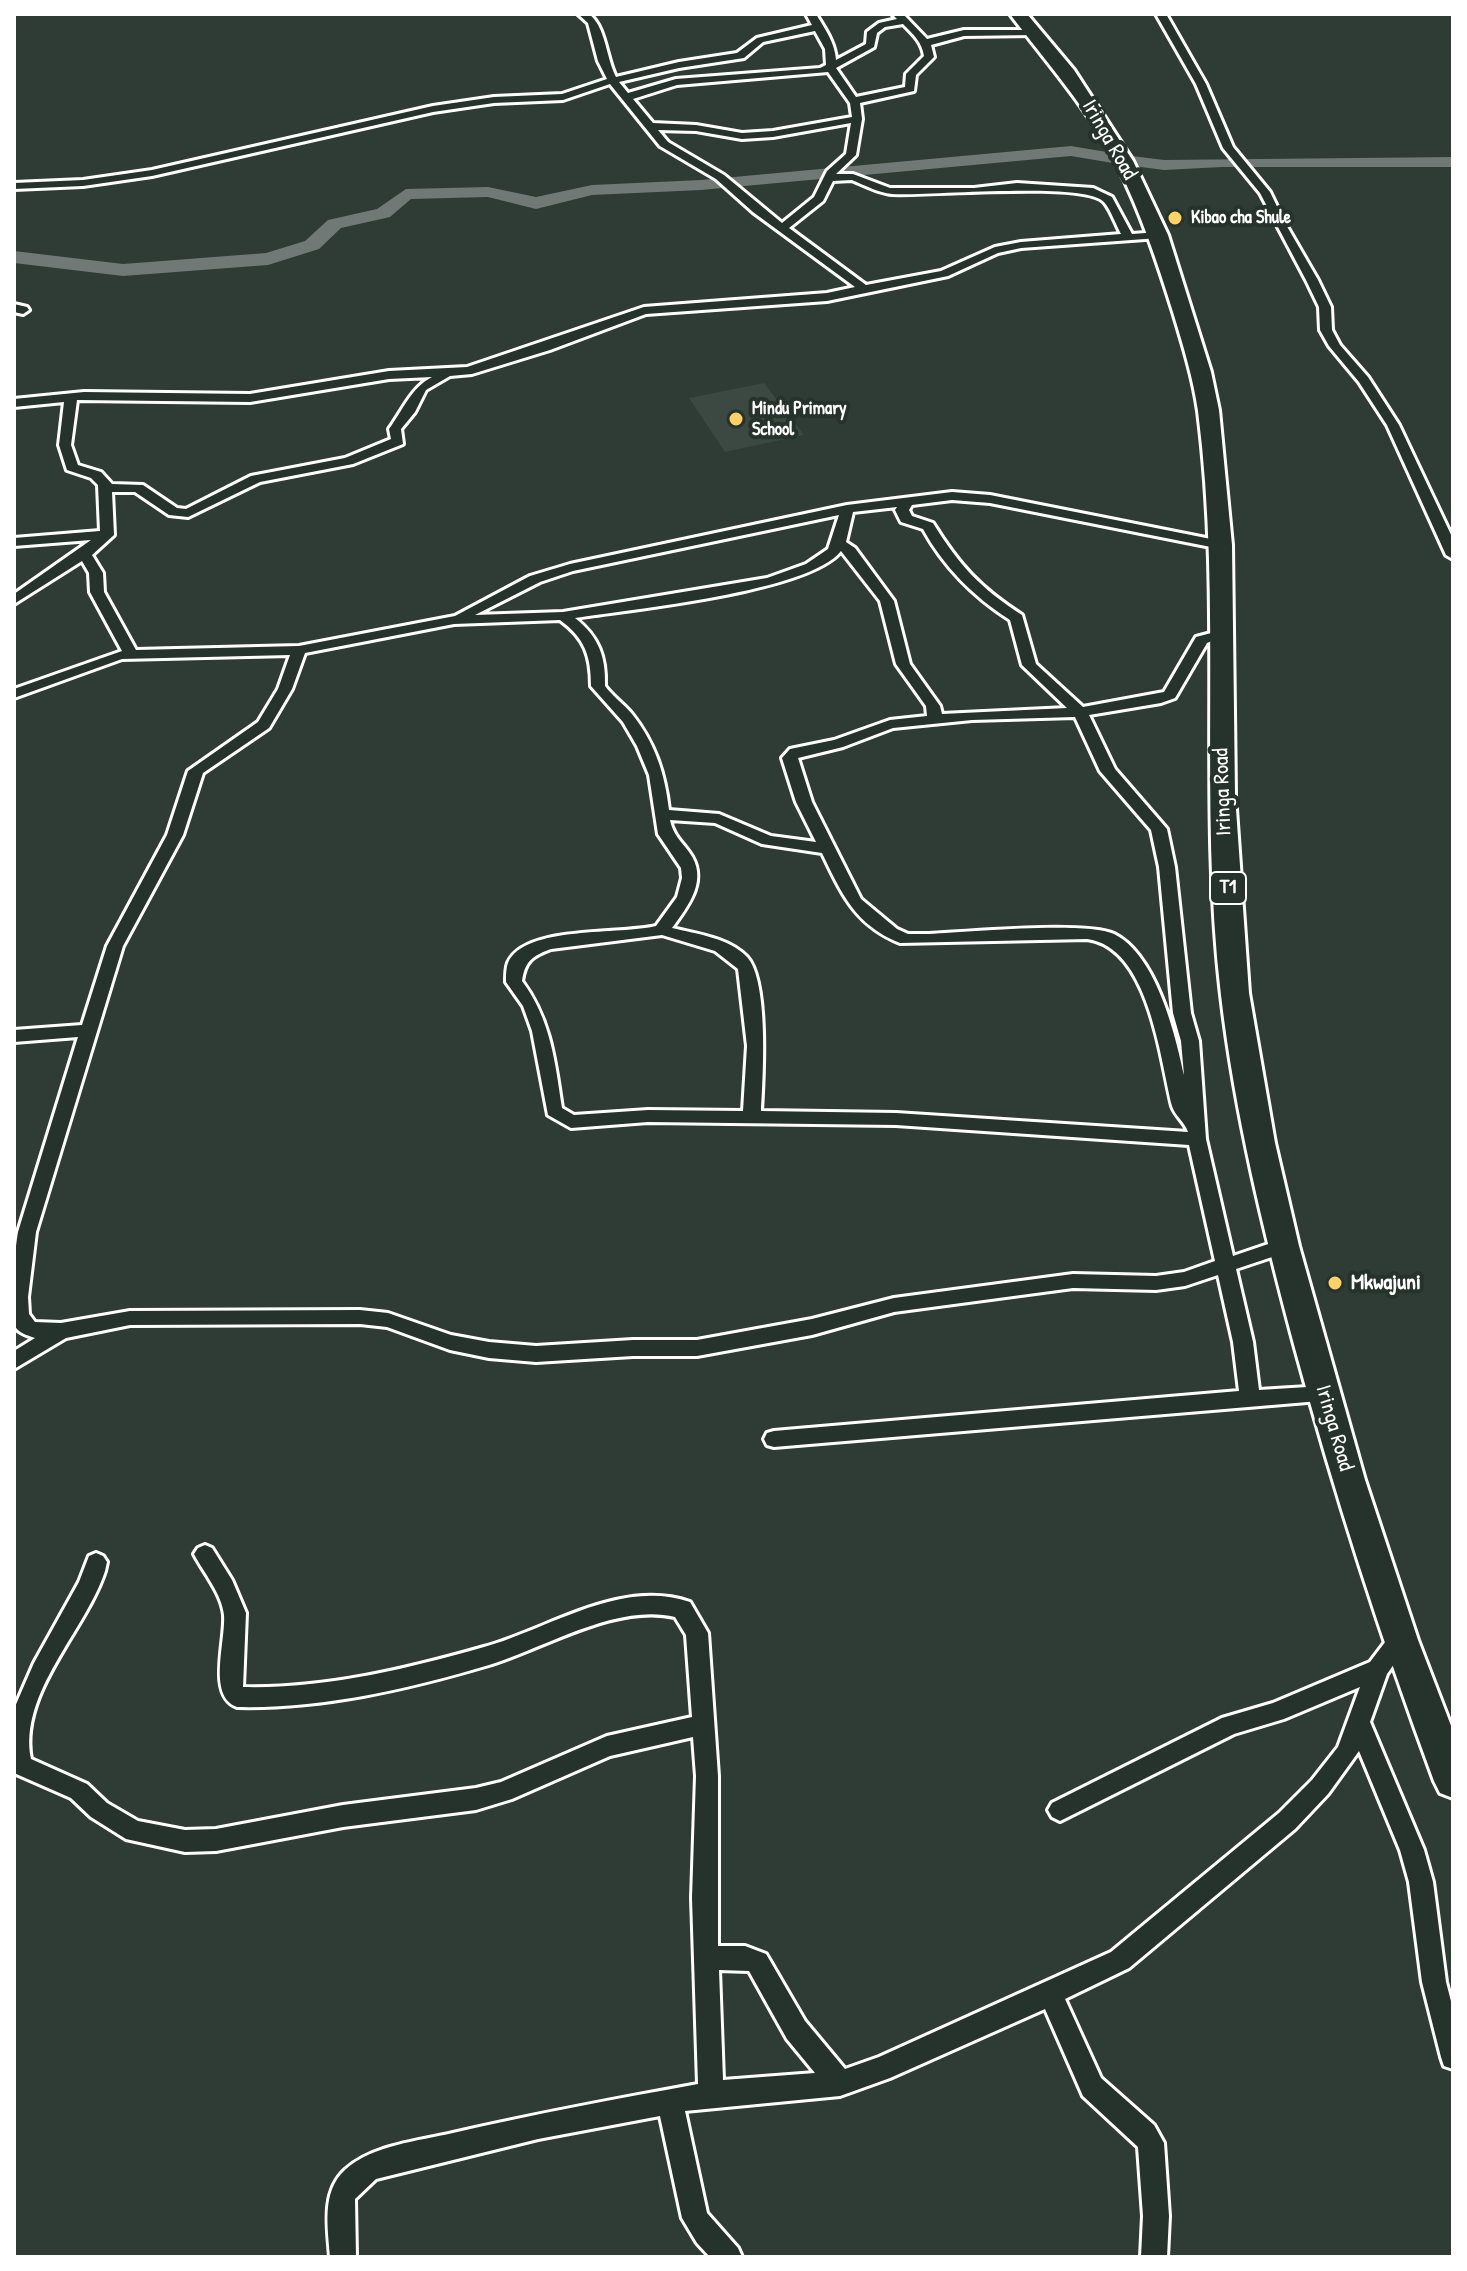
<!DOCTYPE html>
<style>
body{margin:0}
#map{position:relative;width:1467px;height:2271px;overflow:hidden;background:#2f3b35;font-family:"Patrick Hand",sans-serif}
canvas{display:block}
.frame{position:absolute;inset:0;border:16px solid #fff;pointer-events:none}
</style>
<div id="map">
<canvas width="1467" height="2271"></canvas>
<div class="frame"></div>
</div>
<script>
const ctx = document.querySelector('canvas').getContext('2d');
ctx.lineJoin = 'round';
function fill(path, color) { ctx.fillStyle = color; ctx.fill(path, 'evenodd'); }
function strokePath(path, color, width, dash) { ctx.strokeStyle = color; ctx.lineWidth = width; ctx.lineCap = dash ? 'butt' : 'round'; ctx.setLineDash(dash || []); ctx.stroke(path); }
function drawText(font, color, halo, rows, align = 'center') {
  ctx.font = font + ' "Patrick Hand",sans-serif'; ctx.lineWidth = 8; ctx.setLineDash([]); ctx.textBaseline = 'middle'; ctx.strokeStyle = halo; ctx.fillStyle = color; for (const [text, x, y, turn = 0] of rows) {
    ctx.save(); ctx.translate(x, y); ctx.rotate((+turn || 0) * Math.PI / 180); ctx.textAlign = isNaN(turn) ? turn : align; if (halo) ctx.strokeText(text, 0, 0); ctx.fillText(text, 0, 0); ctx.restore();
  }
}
const built = new Path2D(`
 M764,383L804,435L725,452L689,398Z`);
const river = new Path2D(`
 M1071,146L1113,153L1122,158L1113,163L1071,156L701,190L592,195L536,209L488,197L411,199L390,217L341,228L319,249L268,265L123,276L14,263V251L123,264L266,253L305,241L328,220L377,209L406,189L488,187L536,197L592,185L701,180Z
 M1132,156L1164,160L1453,157V167H1222L1164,170L1126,165L1123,161Z`);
const minor = new Path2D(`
 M578,14H589C606,27 606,58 616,77L679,62L737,53L757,38L812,25L806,14H816C824,28 835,42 836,60L866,44L867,32L879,23L897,19L892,14H903L927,39L964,30H1037V34L1034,35L964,36L931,45L934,57L916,75L914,91L860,103L862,119L856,155L836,174H853L890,188H974L1017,183L1093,188L1112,197L1132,234L1159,232L1165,235L1159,238L1021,248L998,253L948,276L827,301L646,314L550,350L472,374L450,376L426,390L415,412L401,429L403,444L353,464L260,482L188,517L169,515L135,492H112L114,535L92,555L103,573L104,592L136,650L299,646L455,616L530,576L570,564L847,505L952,492L990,495L1226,542L1228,545L1221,549L990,503L952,500L912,505L909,510L912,516L933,523C959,565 980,588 1022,615L1036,664L1083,707L1164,692L1196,637L1219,631L1226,635L1207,643L1175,698L1161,703L1089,715L1115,769L1167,829L1175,867L1191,1013L1199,1041L1206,1139L1233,1256L1283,1239L1290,1241L1292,1246L1290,1251L1236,1269L1253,1342L1259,1390L1324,1386L1331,1388L1334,1394L1331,1400L774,1447L767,1445L764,1439L767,1433L774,1431L1239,1391L1233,1342L1218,1275L1185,1286L1156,1290L1073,1288L894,1312L812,1335L697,1356H633L536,1362L489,1358L450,1350L387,1327L360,1324L130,1325L66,1338L14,1369V1351L35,1338C27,1335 17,1333 14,1324C9,1310 15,1249 18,1232L78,1037L14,1042V1030L82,1025L107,946L167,835L188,771L258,722L278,689L290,655L122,659L14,698V689L122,651L90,592L89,573L82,561L14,604V594L91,540L14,546V538L100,531L98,485L91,478L67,470L59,445L64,402L14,407V399L84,392L250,394L389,371L467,367L644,307L827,293L855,287L753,212L716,179L660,146L610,84L563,100L494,103L433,112L152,176L83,186L14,189V183L83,180L152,170L433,106L494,97L562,94L607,79L598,61L588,23ZM903,24C913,34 922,42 924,56L906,74L905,87L856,97L836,68L874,47L877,33L885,27ZM815,31L825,49L826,65L820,68L676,79L628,93L619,82L679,68L744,58L763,42ZM828,72L850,103L852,117L773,131L742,133L696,125L653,123L633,99L677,85ZM851,123L846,154L827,171L814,197L782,223L724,175L668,142L658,130L696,131L742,139L773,137ZM852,180C864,185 879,193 892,194C929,196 1085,181 1104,202C1111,210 1116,225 1121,234L1021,242L995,247L941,271L866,285L789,228L823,201L833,181ZM432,377C411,388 403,410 389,429L391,439L345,458L251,476L186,509L177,508L143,485L112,484L101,472L78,465L71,445L77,400L250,402L389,379ZM897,507L895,510L901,522L923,529C944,567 974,597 1010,620L1022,665L1067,708L942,714L940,706L910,664L894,601L855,548L846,542L853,512ZM839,515L828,549L806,564L767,578L563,612L475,615L540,582L573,571ZM841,551L880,601L896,664L926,706L927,716L890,720L834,740L790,749L782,758L796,802L816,842L771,836L719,814L669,810C665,774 655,743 632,714C624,704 613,697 605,686C606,657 599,637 575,618C632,609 809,592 841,551ZM560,620C585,638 591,656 591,686L623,722L637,746L649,775L658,834L681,868L682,878L677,897L656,926C622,935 524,925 508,963C506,968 506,976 506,982L523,1006L532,1031L548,1115L571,1128L648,1122L896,1125L1189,1145L1215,1261L1184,1272L1156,1276L1073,1274L894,1298L812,1319L697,1340H633L536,1346L489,1342L451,1335L388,1313L360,1310L130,1311L61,1323L35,1322L29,1314L28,1297L36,1232L123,946L183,835L203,773L269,728L292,689L305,653L454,624ZM1075,717L1100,771L1151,830L1159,867L1173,1013L1181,1041L1184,1075C1175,1033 1156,955 1114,934C1086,921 966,932 929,934H908L897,929L861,899L812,802L798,758L843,747L893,728L972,720ZM670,820L715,823L762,844L822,853C842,894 855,925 900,943L1087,939C1149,947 1160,1058 1172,1106C1175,1116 1185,1122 1188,1132L896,1113L761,1111C763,1078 769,981 747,957C729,938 697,934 672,928C689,905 709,879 689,852C681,841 673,835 670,820ZM662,935L715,951L738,969L747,1046L743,1111L648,1110L574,1115L562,1108C555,1062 551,1020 522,981C525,961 532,956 551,949Z
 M1156,14H1166L1206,84L1233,147L1270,192L1285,223L1318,280L1331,307L1332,330L1340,345L1368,377L1399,425L1453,539V559L1446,555L1387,425L1359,382L1329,346L1320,330L1319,307L1306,280L1260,193L1223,148L1196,84Z
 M14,304L27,307L29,310L23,314L14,312Z
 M205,1545L212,1548L232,1580L246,1613L243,1687C324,1689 407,1669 484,1647C549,1629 621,1578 690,1602L708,1633L718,1776V1946H745L766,1954L805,2021L845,2069L879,2057L1111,1952L1279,1813L1312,1780L1338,1747L1360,1687L1284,1719L1234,1734L1060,1821L1052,1817L1048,1810L1052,1803L1222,1718L1273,1703L1370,1662L1392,1633L1400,1631L1408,1633L1411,1640L1387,1674L1370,1722L1424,1850L1433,1882L1446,1982L1453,2009V2069L1444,2066L1441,2057L1422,1982L1409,1882L1400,1850L1359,1751L1328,1794L1295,1829L1129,1968L1065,1999L1101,2078L1154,2125L1164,2143L1169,2216L1167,2257H1141L1143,2216L1138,2147L1083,2096L1045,2009L890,2078L840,2096L685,2111L707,2213L738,2248L742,2257H710L697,2243L682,2218L660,2116L538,2139L376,2179L355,2199L356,2257H330C328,2228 321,2192 345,2170C372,2145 419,2141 453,2133C535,2114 616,2099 698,2084L692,1898L696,1776L693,1737L610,1756L512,1799L476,1810L343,1827L216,1851L185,1852L126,1839L91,1817L71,1798L14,1773V1709L34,1663L79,1582L89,1556L96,1553L103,1556L107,1562L105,1571C86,1630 18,1693 31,1759L87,1784L107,1803L138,1821L185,1830L216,1829L343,1805L476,1788L501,1782L607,1736L692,1717L686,1635L675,1617C616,1603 545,1648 489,1665C408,1689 321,1709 237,1707C207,1696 226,1641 224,1615C222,1594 204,1573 194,1554L198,1548ZM719,1970L749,1971L787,2039L815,2073L723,2080Z`);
const trunk = new Path2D(`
 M1010,14H1027L1074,70L1133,161L1168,235L1211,372L1219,410L1232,545L1235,795L1249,993L1275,1143L1299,1246L1365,1480L1418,1640L1453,1731V1798L1440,1793L1434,1781C1381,1638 1335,1495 1295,1348C1264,1232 1235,1115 1221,995C1198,801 1223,605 1198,411C1193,377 1183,345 1173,312C1157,261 1141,213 1117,165C1089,110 1047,63 1010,14Z`);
const markers = [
 [1175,218,8,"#ffd166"],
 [736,419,8,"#ffd166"],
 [1335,1283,8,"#ffd166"]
];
const farPoinames = [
 ["Kibao cha Shule",1191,218],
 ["Mindu Primary",752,409],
 ["School",752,430]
];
const shields = [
 [1228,888,36]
];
const shieldNames = [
 ["T1",1228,888]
];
const streetNames = [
 ["Iringa Road",1109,140,60],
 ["Iringa Road",1223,792,-92],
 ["Iringa Road",1334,1428,74]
];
const poiNames = [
 ["Mkwajuni",1351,1283]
];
fill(built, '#3c4842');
fill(river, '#707975');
strokePath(minor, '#fff', 6);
strokePath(trunk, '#fff', 6);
fill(minor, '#26332d');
fill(trunk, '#26332d');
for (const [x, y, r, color] of markers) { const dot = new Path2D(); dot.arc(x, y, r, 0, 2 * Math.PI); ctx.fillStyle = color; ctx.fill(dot); strokePath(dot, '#26332d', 3); }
drawText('bold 18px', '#fff', '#26332d', farPoinames, 'left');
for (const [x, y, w] of shields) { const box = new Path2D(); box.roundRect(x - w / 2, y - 16, w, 32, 6); ctx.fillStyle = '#26332d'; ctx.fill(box); strokePath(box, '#fff', 2); }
drawText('bold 20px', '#fff', null, shieldNames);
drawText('22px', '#fff', '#26332d', streetNames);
drawText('bold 22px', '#fff', '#26332d', poiNames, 'left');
</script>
